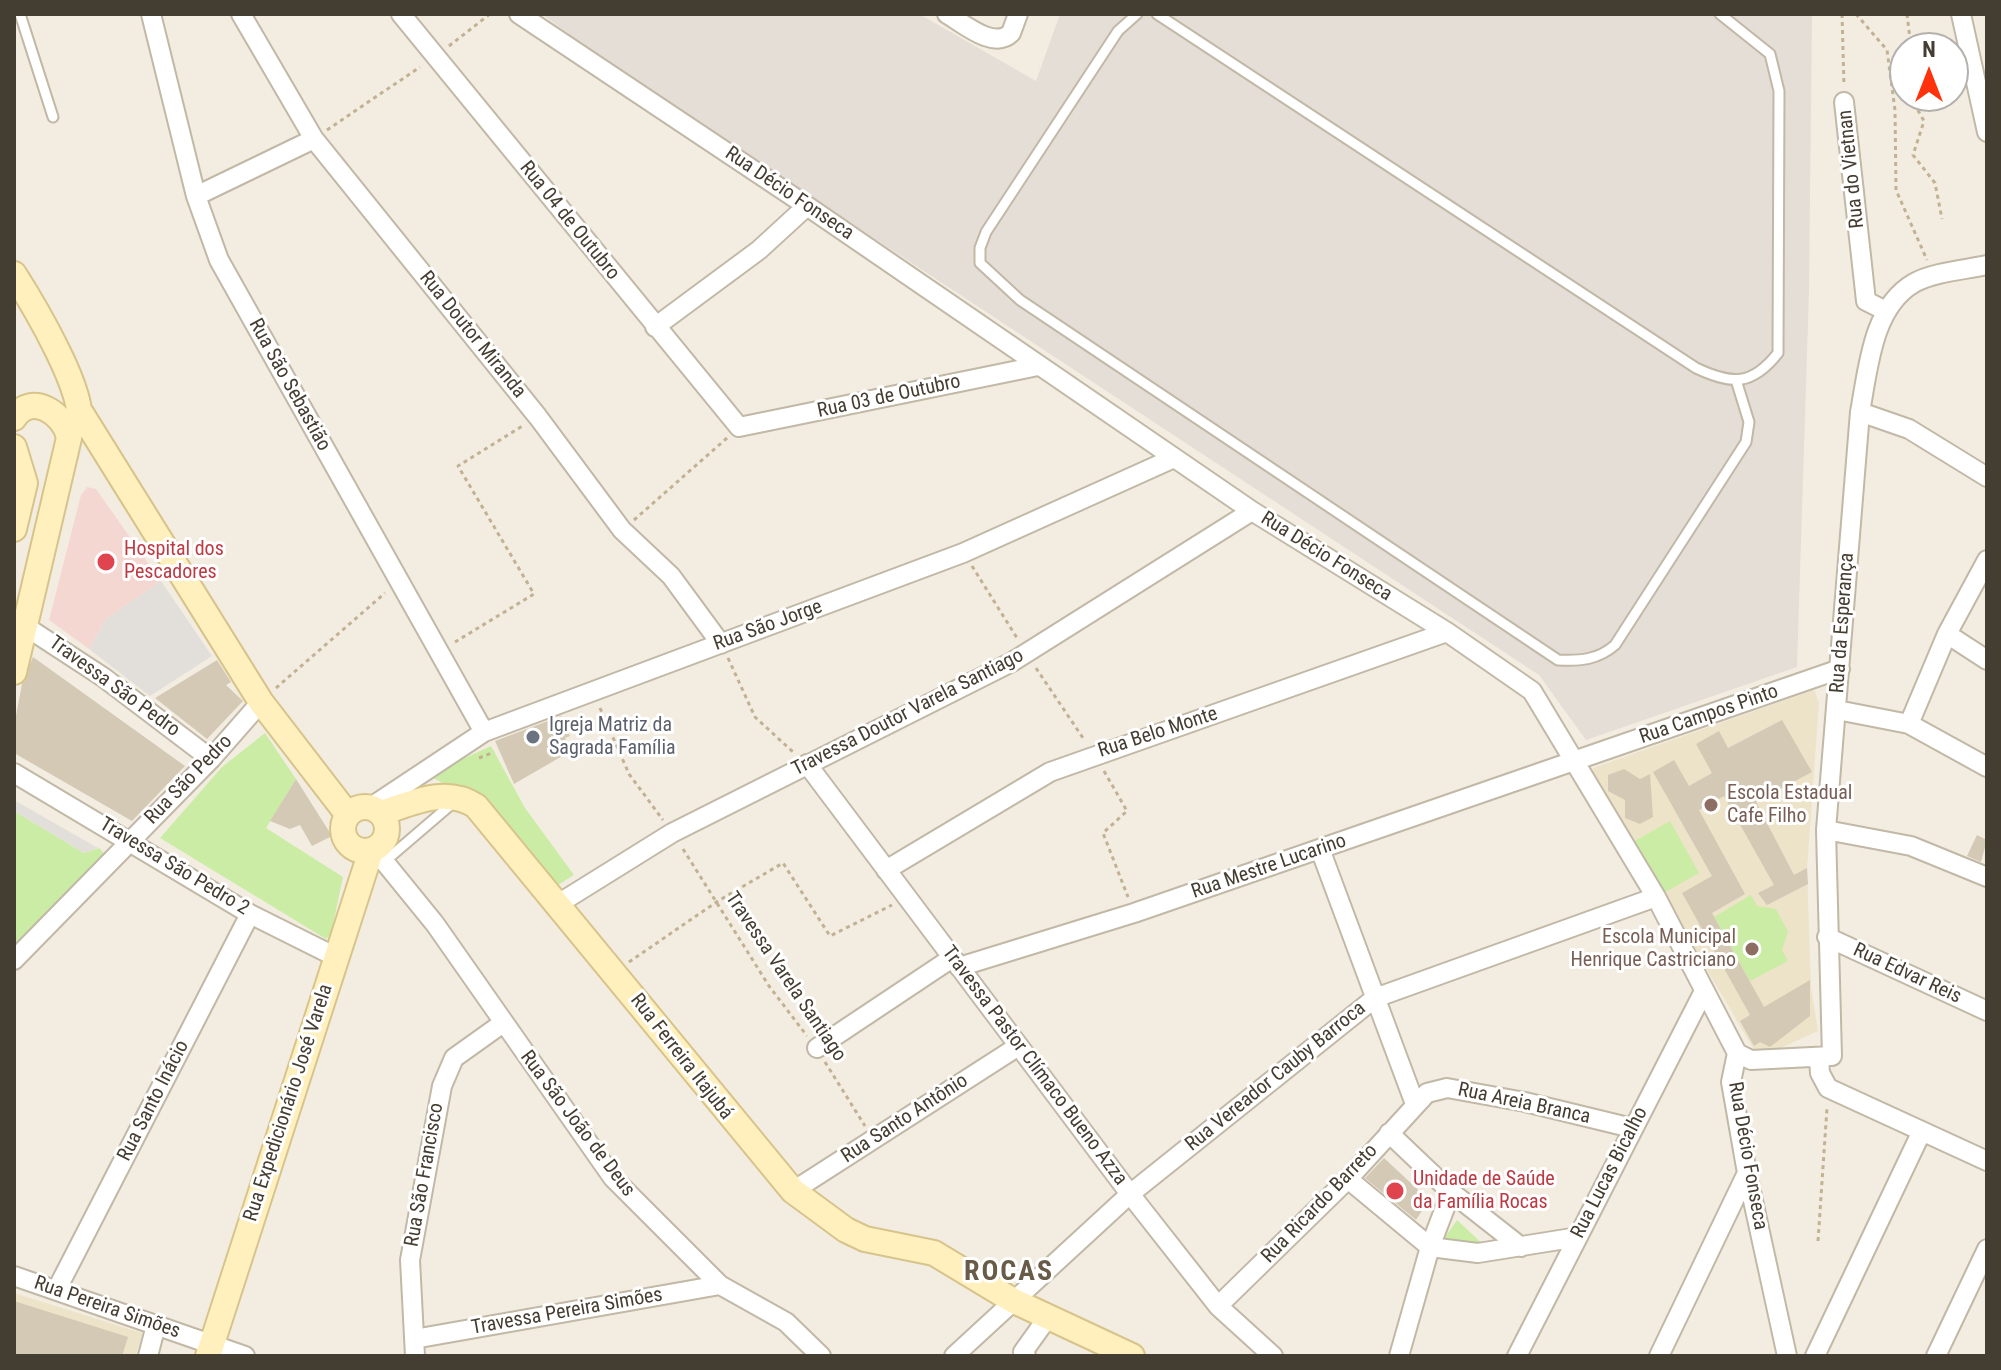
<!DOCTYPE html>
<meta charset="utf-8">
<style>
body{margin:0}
#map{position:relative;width:2001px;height:1370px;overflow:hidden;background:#f3ede1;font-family:"Roboto Condensed",sans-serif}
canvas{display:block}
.frame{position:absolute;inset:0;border:16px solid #443d31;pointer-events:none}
.north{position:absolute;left:1889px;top:32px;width:80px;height:80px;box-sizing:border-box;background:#fff;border:2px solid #b4b1ad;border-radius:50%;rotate:0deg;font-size:22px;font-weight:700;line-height:32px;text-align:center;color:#443d31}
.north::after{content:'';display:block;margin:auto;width:28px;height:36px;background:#ff320b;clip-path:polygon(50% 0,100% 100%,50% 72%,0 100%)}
</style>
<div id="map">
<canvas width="2001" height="1370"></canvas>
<div class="frame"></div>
<div class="north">N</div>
</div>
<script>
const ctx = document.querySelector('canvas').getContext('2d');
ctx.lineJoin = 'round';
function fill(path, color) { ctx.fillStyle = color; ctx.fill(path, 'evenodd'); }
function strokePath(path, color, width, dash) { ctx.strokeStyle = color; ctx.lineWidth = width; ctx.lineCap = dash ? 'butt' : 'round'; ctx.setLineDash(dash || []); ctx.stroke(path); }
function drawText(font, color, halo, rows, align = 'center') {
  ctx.font = font + ' "Roboto Condensed",sans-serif'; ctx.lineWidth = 6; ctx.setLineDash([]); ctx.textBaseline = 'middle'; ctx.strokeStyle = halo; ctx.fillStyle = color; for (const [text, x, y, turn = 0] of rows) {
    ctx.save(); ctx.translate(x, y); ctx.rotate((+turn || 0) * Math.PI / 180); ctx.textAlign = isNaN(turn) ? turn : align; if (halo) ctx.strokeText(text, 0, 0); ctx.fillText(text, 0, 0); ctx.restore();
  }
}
const industrial = new Path2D(`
 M542,14H919L1036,81L1060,14H1812L1809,291L1797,667L1586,740L1539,675L610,65Z`);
const education = new Path2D(`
 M1814,690L1819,703L1807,869L1811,987L1818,1031L1759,1058L1591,773L1593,768Z
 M14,1293L142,1333L136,1356H14Z`);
const medical = new Path2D(`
 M87,487L96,489L161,581L106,619L89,649L49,620L81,495Z`);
const green = new Path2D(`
 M265,733L296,779L266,828L343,877L331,934L326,939L160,838L222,767Z
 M491,746L525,808L574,875L553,888L457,791L428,775Z
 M14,811L84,853L99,848L105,854L14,945Z
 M1670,821L1699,873L1662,894L1633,842Z
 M1751,895L1757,906L1776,909L1788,932L1782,950L1788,961L1750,981L1714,917Z
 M1457,1220L1486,1247L1443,1240Z`);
const parking = new Path2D(`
 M161,581L212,656L150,696L89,649L106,619Z
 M14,800L98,848L84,853L14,811Z`);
const building = new Path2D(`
 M33,657L185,766L132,821L14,753V726L22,684Z
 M217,660L231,682L226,685L243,701L207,739L155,698Z
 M561,716L570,736L565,738L571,751L514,784L495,741Z
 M1782,720L1812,772L1756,802L1794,875L1807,868L1808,884L1767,905L1758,893L1774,885L1724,796L1699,810L1745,894L1712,913L1764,1007L1810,980V1016L1770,1047L1760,1042L1754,1046L1740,1021L1750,1015L1682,893L1712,876L1653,772L1674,760L1689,786L1712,773L1696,744L1719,731L1728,748Z
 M1624,769L1640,779L1650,774L1653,817L1640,824L1625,818V800L1608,791V775Z
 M296,779L332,836L312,846L300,825L290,829L270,821Z
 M1977,835L1987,840L1981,862L1967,856Z
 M1384,1158L1429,1200L1416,1220L1365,1178Z
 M14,1301L128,1337L122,1356H14Z`);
const path = new Path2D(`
 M1842,14L1844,86
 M1856,14L1887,50L1895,110L1896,190L1927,260
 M1907,14L1911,48
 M449,46L490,14
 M1910,96L1924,121L1913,155L1935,183L1942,219
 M327,130L420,67
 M634,520L727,438
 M972,566L1017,638
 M455,642L534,594L458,466L524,425
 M728,658L755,717L793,752
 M1036,668L1085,741
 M276,688L385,593
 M600,708L629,774L663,820
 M479,758L494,752
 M1104,771L1127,811L1103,833L1128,897
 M683,849L769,986L807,1036
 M629,962L718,901L783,863L830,936L892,905
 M825,1062L865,1126
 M1818,1241L1827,1108`);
const lane = new Path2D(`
 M20,14L53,117
 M1137,14L1118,31L986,232L980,248V263L1020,300L1558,660C1580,661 1598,660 1615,645L1746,442L1749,422L1736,380
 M1157,14L1696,368C1732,385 1752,386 1778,353L1779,91L1770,54L1720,14
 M384,862L454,802`);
const street = new Path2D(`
 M151,14L196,196L219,260L484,732
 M241,14L314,139L538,417L622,530L671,576L721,644
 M401,14L739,427L1038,366
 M519,14L807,206L1252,511L1447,632L1532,691L1656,897L1737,1053L1731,1082L1747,1173L1787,1356
 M947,14C964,24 994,50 1011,33L1018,14
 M1961,14L1987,132
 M1844,102L1866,301L1886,311
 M196,196L314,139
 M655,327L759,250L807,206
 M1860,412L1909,429L1987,477
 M14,619L103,677L211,759
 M1947,634L1987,660
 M1837,710L1909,724L1987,767
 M1909,724L1947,634L1987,560
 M807,764L1130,1194L1218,1306L1273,1356
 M14,773L250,914L336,957
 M371,807L484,732L963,553L1174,458
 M1826,830L1911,846L1987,877
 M374,849L435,924L613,1178L720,1285L786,1322L821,1356
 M1320,849L1415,1104
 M886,870L1050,772L1447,632
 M558,904L672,833L1012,662L1252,511
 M1827,937L1987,1011
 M14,960L211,759L261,702
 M959,967L1134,913L1840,669
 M817,1048L952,958
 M1737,1053L1751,1060L1832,1056L1826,830L1860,412C1868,370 1872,307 1914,283C1934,272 1964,270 1987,265
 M1819,1059L1820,1073L1828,1088L1987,1161
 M1389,1133L1451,1192L1521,1247
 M1348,1179L1430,1247L1478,1253L1578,1237
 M793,1191L1017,1047
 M14,1276L245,1356
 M57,1289L250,914
 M1218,1306L1348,1179L1427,1093L1447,1088L1525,1102L1632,1128
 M414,1339L720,1285
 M148,1356L156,1325
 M415,1356L410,1260L442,1086L454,1058L503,1023
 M954,1356L1130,1194L1375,998L1656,897
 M1026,1356L1023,1352L1048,1317
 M1399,1356L1430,1247L1451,1192
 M1517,1356L1704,991
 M1659,1356L1747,1173
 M1815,1356L1921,1133
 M1936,1356L1987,1249`);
const secondary = new Path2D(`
 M14,274C30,299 92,401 77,426
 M81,413L261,702L348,815
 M14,418C31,391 65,414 69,438L14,672
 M14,447L25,483L14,529
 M343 829a22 22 0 1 1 44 0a22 22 0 1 1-44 0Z
 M381,813C413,803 445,786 476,806L793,1191L846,1230L865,1239L934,1253L1012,1300L1132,1356
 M208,1356L371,851`);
const markers = [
 [106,562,10,"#e0444e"],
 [533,737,8,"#6b7280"],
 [1711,805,8,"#8d6e63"],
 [1752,949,8,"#8d6e63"],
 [1395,1191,10,"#e0444e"]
];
const streetNames = [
 ["Rua do Vietnan",1852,169,-96],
 ["Rua Décio Fonseca",789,194,34],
 ["Rua 04 de Outubro",569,221,51],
 ["Rua Doutor Miranda",472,335,51],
 ["Rua São Sebastião",289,385,61],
 ["Rua 03 de Outubro",889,397,-12],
 ["Rua Décio Fonseca",1326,557,32],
 ["Rua da Esperança",1843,623,-86],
 ["Rua São Jorge",768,626,-20],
 ["Travessa São Pedro",114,687,36],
 ["Travessa Doutor Varela Santiago",908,713,-27],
 ["Rua Campos Pinto",1709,715,-19],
 ["Rua Belo Monte",1158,733,-18],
 ["Rua São Pedro",189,780,-46],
 ["Travessa São Pedro 2",174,867,31],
 ["Rua Mestre Lucarino",1269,867,-19],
 ["Rua Edvar Reis",1907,974,25],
 ["Travessa Varela Santiago",785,977,56],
 ["Rua Ferreira Itajubá",681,1057,52],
 ["Travessa Pastor Clímaco Bueno Azza",1034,1066,53],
 ["Rua Vereador Cauby Barroca",1276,1077,-39],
 ["Rua Santo Inácio",154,1101,-63],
 ["Rua Expedicionário José Varela",289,1103,-72],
 ["Rua Areia Branca",1524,1104,12],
 ["Rua Santo Antônio",905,1119,-33],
 ["Rua São João de Deus",577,1124,53],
 ["Rua Décio Fonseca",1747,1156,80],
 ["Rua Lucas Bicalho",1610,1173,-63],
 ["Rua São Francisco",425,1175,-80],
 ["Rua Ricardo Barreto",1320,1204,-46],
 ["Rua Pereira Simões",107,1308,19],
 ["Travessa Pereira Simões",567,1312,-10]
];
const healthNames = [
 ["Hospital dos",124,550],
 ["Pescadores",124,573],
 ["Unidade de Saúde",1413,1180],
 ["da Família Rocas",1413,1203]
];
const worshipNames = [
 ["Igreja Matriz da",549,726],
 ["Sagrada Família",549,749]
];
const educationNames = [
 ["Escola Estadual",1727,794],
 ["Cafe Filho",1727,817],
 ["Escola Municipal",1736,938,"right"],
 ["Henrique Castriciano",1736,961,"right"]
];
const districtNames = [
 ["ROCAS",1009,1273]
];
fill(industrial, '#e4ded7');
fill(education, '#ede3c9');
fill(medical, '#f5d7d2');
fill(green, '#cbeca5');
fill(parking, '#e2dfdb');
fill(building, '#d4c9b5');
strokePath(lane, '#c1b8a6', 13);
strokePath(street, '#c1b8a6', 22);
strokePath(secondary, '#d7c48b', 28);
strokePath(path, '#c2b193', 3, [4, 4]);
strokePath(lane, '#fff', 9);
strokePath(street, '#fff', 18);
strokePath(secondary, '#fff0be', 24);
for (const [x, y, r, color] of markers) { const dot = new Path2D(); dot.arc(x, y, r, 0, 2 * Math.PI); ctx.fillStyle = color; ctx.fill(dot); strokePath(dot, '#fff', 3); }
drawText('20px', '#443d31', '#fff', streetNames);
drawText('20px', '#be3a42', '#fff', healthNames, 'left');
drawText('20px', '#5b616d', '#fff', worshipNames, 'left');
drawText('20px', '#785e54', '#fff', educationNames, 'left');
ctx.letterSpacing = '2px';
drawText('bold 28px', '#685b48', '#fff', districtNames);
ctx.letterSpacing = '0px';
</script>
